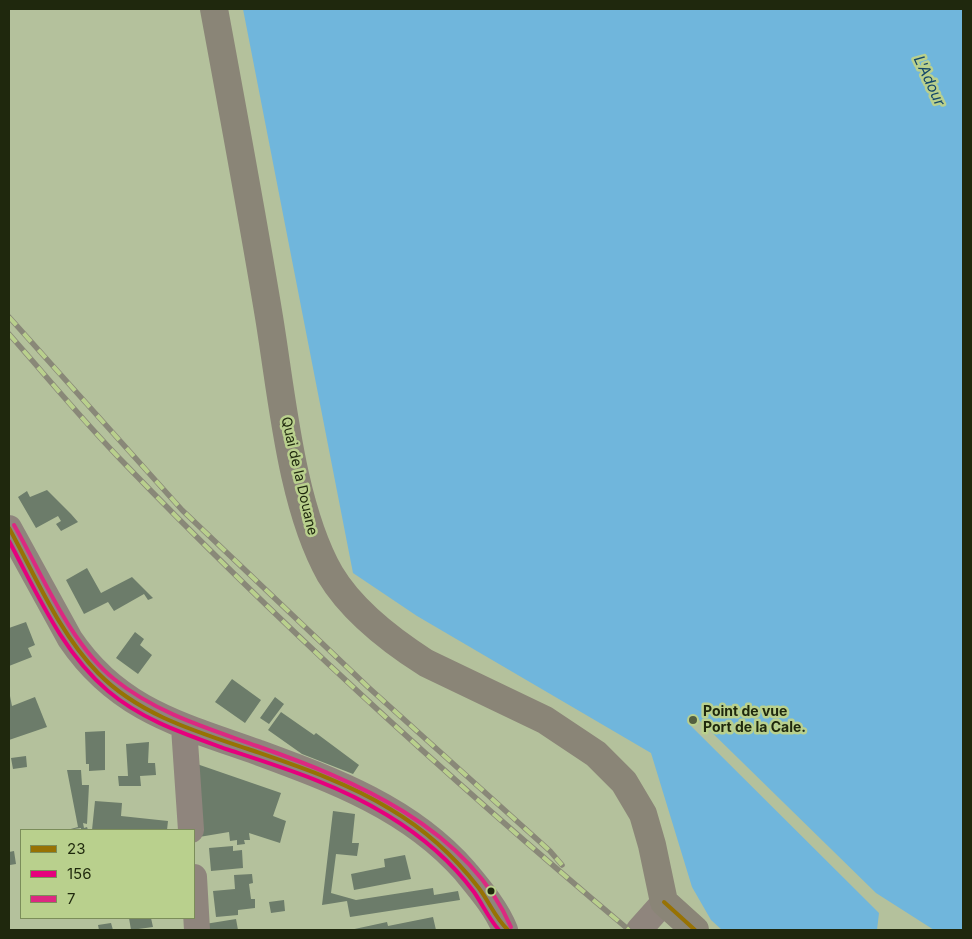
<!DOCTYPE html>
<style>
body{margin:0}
#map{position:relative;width:972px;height:939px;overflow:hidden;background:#b4c19c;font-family:Inter,sans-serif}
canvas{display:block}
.frame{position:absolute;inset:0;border:10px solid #1f280d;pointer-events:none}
.legend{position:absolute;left:20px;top:829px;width:175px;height:90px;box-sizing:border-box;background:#b9d08d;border:1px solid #7b8d5a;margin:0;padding:6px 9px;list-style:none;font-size:15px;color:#1f280d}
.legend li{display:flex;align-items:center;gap:10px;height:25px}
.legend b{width:25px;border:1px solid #7b8d5a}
</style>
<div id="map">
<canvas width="972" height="939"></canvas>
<div class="frame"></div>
<ul class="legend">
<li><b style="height:6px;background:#977204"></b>23</li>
<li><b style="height:6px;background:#e5007d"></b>156</li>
<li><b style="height:6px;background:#dc2981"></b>7</li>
</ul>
</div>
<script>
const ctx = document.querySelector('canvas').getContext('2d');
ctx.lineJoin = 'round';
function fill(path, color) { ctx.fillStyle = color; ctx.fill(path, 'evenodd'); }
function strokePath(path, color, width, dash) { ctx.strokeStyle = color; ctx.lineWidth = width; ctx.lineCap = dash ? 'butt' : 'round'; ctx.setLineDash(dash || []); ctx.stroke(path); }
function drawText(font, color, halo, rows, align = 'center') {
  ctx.font = font + ' Inter,sans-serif'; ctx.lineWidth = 5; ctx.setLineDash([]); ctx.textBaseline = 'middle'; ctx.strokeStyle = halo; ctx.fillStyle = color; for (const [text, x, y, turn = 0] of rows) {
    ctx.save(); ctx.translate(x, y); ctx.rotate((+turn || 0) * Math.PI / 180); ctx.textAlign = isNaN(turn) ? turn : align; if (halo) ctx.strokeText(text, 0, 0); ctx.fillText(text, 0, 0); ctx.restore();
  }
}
const water = new Path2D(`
 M243,9H963V930H934L876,893L694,715L687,722L879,913L877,930H722L711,920L692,887L651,753L417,616L353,573Z`);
const building = new Path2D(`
 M47,490L71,514L78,522L61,531L56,524L61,521L58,516L36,528L18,497L27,491L30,497Z
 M87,568L101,593L132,577L153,598L148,600L144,594L114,611L108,602L84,614L66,580Z
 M26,622L35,645L28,648L32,657L9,666V628Z
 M135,632L144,639L140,645L152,655L138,674L116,658Z
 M232,679L261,700L245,723L215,702Z
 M10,696L12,706L35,697L47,727L9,740Z
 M275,697L284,704L269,724L260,718Z
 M281,712L314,735L316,733L359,765L353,774L302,754L268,730Z
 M105,731V770L89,771V764H86L85,732Z
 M149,742L148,763H155L156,775L140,776L141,786H119L118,776H128L126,744Z
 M26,756L27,767L13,769L11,758Z
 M194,763L281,793L273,816L286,821L280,843L249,833L250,840H244L245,844L237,845V840L230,841L229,832L199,837Z
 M67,770H81L82,785H89L87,824L83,823L84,828L87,827L88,830H81V828L67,830L78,827Z
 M95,801L122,803L121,816L168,821L167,830H92Z
 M333,811L355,814L352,843H359L357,856L336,854L331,893L356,900L433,888L434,895L458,891L460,900L350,917L347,901L322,905Z
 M233,846V851L242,850L243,868L211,871L209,848Z
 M14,851L16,864L10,865L9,852Z
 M405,855L411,879L354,890L351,874L385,867L384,859Z
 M252,874L253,883L249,884L251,899H255V908L238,910V915L216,917L213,891L235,889L234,875Z
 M284,900L285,911L271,913L269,902Z
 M433,917L436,930H350L387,922L388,926Z
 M129,918H151L153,927L131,930Z
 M236,919L238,930H205V924Z
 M111,923L113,930H99L98,925Z`);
const minor = new Path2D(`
 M9,528L70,639C118,710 181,725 257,752C333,780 410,808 465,871C479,888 497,909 505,930
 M184,727L191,830
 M194,877L197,930
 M639,930L664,902`);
const major = new Path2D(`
 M214,9C233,112 252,214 269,317C282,396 291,505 330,574C352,611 390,640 426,663L545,720L596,754L624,782L643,814L652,845L664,902L695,930`);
const rail = new Path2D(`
 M9,317L182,510L368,687L550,851L562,865
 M9,334C47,377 84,422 124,463C283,628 454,783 629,930`);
const bus1 = new Path2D(`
 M9,528C36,577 59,633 98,673C138,714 194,731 248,749C297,766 346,782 390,809C424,829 454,856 478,887C489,901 495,918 508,930
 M664,902L695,930`);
const bus2 = new Path2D(`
 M9,541C37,593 62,652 108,691C142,720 185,734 226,749C281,767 337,784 387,815C420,835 451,861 474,892C483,905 489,919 499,930`);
const bus3 = new Path2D(`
 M14,525C42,574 70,644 114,679C156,713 207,728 257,746C354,780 467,827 511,927`);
const markers = [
 [693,720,5,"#535e3f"],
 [491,891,4.5,"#1f280d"]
];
const streetNames = [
 ["Quai de la Douane",299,476,77]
];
const poiNames = [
 ["Point de vue",703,712],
 ["Port de la Cale.",703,728]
];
const waterNames = [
 ["L'Adour",929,81,65]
];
fill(water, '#70b6dc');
fill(building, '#6c7c6a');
strokePath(minor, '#8f857d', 26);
strokePath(major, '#8a8577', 28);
strokePath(rail, '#898878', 5.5);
strokePath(rail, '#b9d08d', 4, [11]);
strokePath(bus1, '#977204', 4);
strokePath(bus2, '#e5007d', 4);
strokePath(bus3, '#dc2981', 4);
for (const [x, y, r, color] of markers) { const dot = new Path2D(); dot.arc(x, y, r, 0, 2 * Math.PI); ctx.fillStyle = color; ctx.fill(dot); strokePath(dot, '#b9d08d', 2); }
drawText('14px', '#1f280d', '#b9d08d', streetNames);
drawText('bold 14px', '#1f280d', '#b9d08d', poiNames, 'left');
drawText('italic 15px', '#134669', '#b9d08d', waterNames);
</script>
